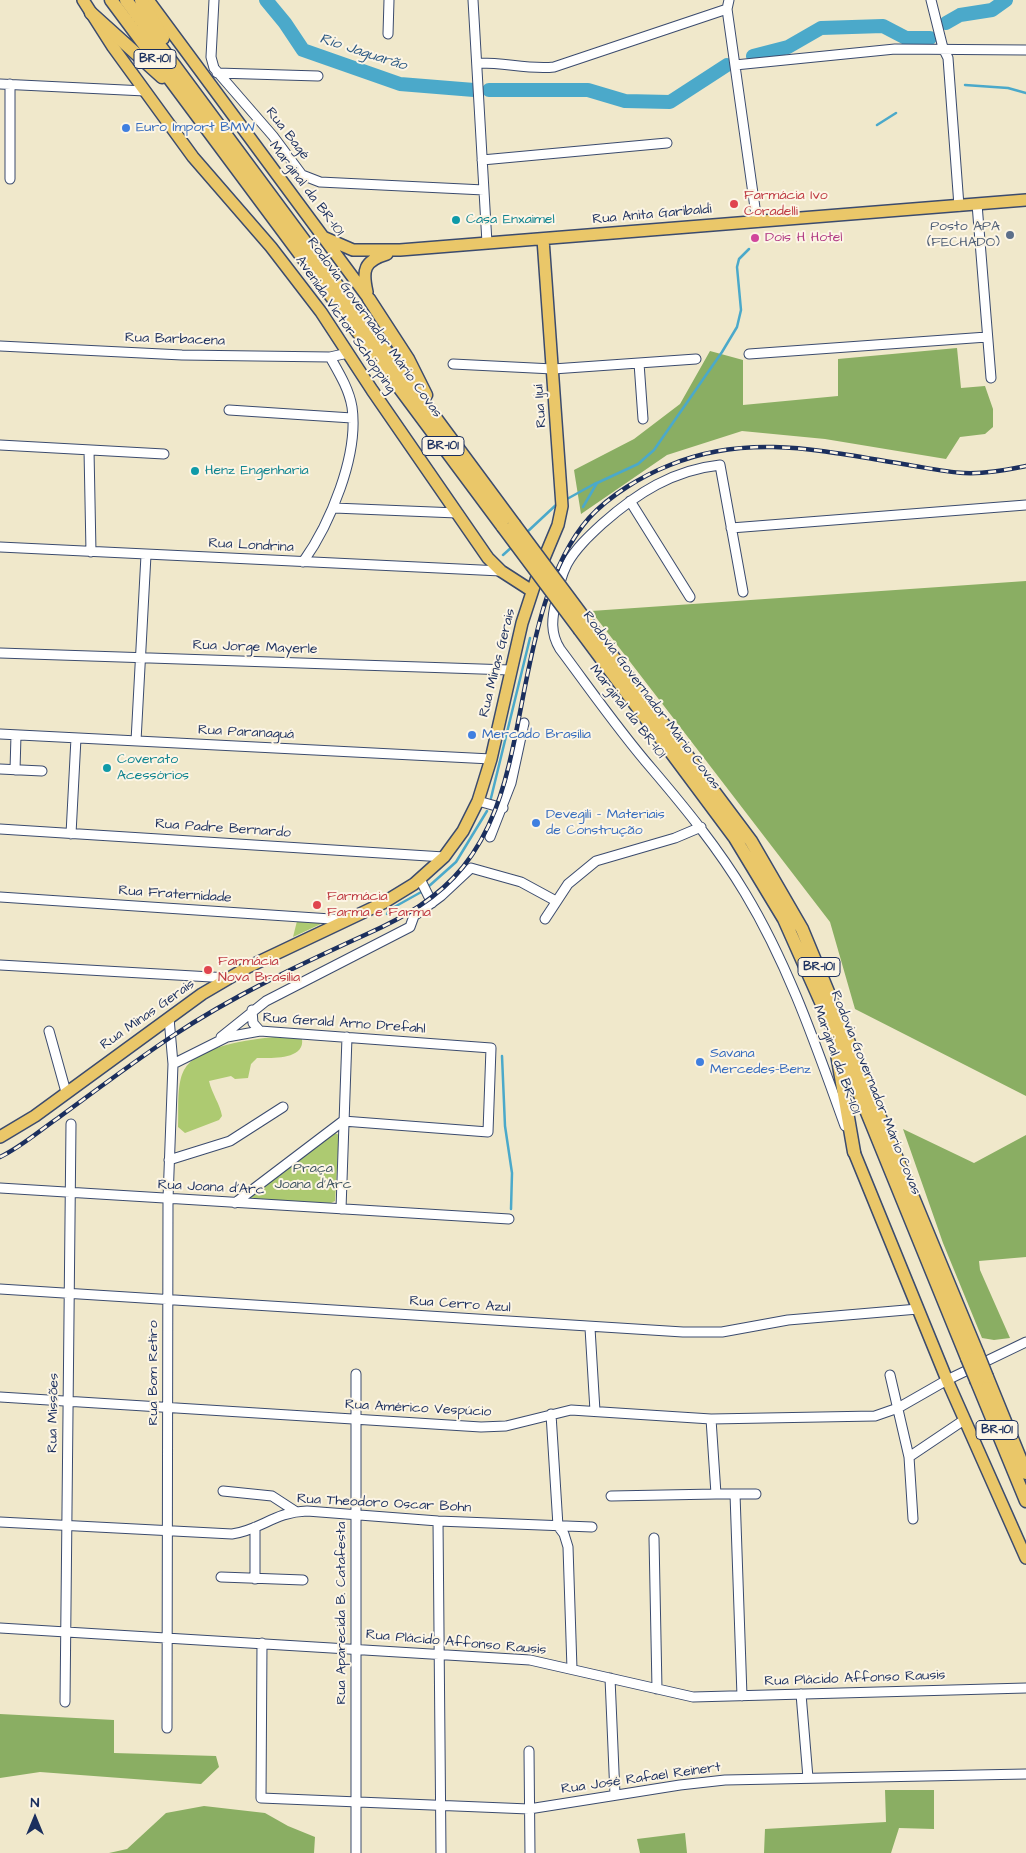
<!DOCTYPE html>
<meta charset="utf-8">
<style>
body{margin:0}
#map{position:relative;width:1026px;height:1853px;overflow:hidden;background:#f0e8cb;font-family:"Architects Daughter",sans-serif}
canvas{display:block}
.north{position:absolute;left:10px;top:1793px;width:50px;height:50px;-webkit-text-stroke:4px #fcf5e5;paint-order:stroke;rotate:0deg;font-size:14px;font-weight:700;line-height:20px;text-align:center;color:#1b2f5e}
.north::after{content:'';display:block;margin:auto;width:18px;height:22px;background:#1b2f5e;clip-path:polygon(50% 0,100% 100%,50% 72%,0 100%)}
</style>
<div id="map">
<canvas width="1026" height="1853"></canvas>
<div class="north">N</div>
</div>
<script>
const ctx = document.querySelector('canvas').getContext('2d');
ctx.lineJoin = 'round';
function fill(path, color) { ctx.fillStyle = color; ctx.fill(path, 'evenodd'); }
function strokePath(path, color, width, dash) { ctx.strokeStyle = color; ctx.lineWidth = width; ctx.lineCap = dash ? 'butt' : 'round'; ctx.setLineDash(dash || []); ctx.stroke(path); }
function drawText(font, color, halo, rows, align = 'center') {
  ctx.font = font + ' "Architects Daughter",sans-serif'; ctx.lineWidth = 4; ctx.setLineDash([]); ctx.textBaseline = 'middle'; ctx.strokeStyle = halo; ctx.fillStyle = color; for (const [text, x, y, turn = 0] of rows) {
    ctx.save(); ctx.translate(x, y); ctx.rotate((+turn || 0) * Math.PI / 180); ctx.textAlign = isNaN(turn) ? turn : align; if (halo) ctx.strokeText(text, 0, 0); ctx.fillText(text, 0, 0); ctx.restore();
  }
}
const green = new Path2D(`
 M297,921L323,923L293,937Z
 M275,1037L302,1039C305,1060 271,1058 257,1058L251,1064L248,1078L235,1079L231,1076L209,1081C212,1094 220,1104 222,1116L219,1120L185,1133L178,1127C179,1111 176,1085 184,1070C197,1046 251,1039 275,1037Z
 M333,1132L339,1135L335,1201L331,1203L245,1199Z`);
const forest = new Path2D(`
 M957,348L961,388L985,386L993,409V427L985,434L960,437L946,459L825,439L742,431L667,455L581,514L574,470L634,439L680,404L710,351L743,360V405L838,396V359Z
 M1026,581V1096L855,1009L830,922L591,611Z
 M903,1129L974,1163L1026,1135V1257L979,1261L980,1270L1010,1338L994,1340L982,1338L943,1243Z
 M0,1714L114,1720V1753L216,1756L219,1767L201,1784L40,1772L0,1778Z
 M885,1790H934V1829L899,1828L891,1853H764L765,1829L886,1822Z
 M204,1806L265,1813L288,1826L315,1837L314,1853H109L127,1849L166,1813Z
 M685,1833L687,1853H640L637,1839Z`);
const stream = new Path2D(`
 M965,85L1008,88L1026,93
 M877,125L896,113
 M567,499L596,483
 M583,507L597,483L638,464L654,450L722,352L737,327L741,310L737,267L739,259L749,249
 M526,533L557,504
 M503,555L513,546
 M491,798L530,638
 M428,887L456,862L487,811
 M387,914L389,910L423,891
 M502,1056L505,1126L512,1173L511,1209`);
const river = new Path2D(`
 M266,0L285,23L303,50L400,84L474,90
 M946,23L960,15L992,10L1006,0
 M753,56L788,47L821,28L883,26L906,38H930
 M489,90H588L625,101L670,102L727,65`);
const minor = new Path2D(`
 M214,0L211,57L214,68L273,136L302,175L320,182L484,190
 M473,0L487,243
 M729,0L727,9L757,222
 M931,0L943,48L948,58L959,206
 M388,34L389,0
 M477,63C503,62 529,70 554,67L727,9
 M735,65L895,49L1026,50
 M217,73L318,76
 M0,84L145,91
 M482,160L667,143
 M10,179V84
 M977,204L991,378
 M0,346L182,355L330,357L348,353
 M749,354L987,337
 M639,363L643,419
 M453,364L553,369L696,359
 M229,410L352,418
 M0,445L164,454
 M89,450L91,552
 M630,501L690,597
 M334,508L457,513
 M731,528L1026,505
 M0,547L501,571
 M303,562C330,524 359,455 352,407C349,389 339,373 330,357
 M743,592L720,465C673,470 637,493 602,524C589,536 576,548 567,564C561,576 558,588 556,601C552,618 550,633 560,649C590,689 619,731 652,769C686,809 718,848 745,893C789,966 816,1046 845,1126
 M0,653L510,670
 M0,734L491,759
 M136,741L146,555
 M0,769L42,771
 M15,770L16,735
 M478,801L503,808
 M0,829L444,857
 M71,834L76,738
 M490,837L511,783L524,723
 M420,879L432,903
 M0,897L346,920
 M545,919L568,884L596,861L675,838L701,827
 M0,965L229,978
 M252,1010L253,1023L260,1031
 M49,1031L66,1092
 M221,1037L266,1001L410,927L414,916L441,896L471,868L521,882L556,901
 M173,1064L227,1037L260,1031L491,1048L488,1132L343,1121L235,1203
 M169,1160L230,1141L283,1107
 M0,1188L509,1219
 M341,1209L347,1037
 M0,1289L683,1332H722L788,1320L918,1309
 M590,1328L595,1411
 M356,1374V1853
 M890,1375L909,1457L913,1519
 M0,1397L481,1427L506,1426L571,1410L711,1419L875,1416L898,1408L947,1380L1026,1342
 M551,1414L558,1526
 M909,1457L964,1420
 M223,1491L272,1496L295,1511
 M716,1494H735L742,1696
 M735,1494H756
 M611,1496L716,1494L711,1419
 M438,1521L441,1853
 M0,1522L232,1534C261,1530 274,1512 307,1511L438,1521L592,1527
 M558,1526L564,1534L568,1547L572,1669
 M255,1527V1579
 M654,1538L657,1689
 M221,1577L303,1580
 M0,1628L530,1660L693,1697L1026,1688
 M262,1643L261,1798L529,1809L680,1785L725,1780L1026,1774
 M610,1678L615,1795
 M801,1694L808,1778
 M65,1702L71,1124
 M167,1728L168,1199L173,1064L169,1018
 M529,1751L530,1853`);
const major = new Path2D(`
 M83,0L113,47L193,157L271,247L321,312L372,390L488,558L501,571L532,591
 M148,0L369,299
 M323,237L353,250H400L1026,200
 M367,292C362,270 364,261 387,254
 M0,1137L35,1116L202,994L248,967L383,903L414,884L444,857L463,831L478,801L491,759L522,623L540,568L558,525L562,506L543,239
 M854,1152L947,1380L1026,1558`);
const highway = new Path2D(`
 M111,0L503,527
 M126,0L514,524
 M141,0L163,38
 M91,13L162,77
 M369,299L408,359L426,395
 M587,622L751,841L802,929L977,1352
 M580,630L735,838L784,919L833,1029L967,1358
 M837,1054L854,1152
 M987,1377L1026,1473
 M977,1382L1026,1501`);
const rail = new Path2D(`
 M0,1157C21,1147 39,1131 58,1118C95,1091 132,1063 171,1037C234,995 299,965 367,934C403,918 438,898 463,867C491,832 504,790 513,747C529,674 539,575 589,518C610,495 642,476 670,465C750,432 827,452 909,465C927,468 946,472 964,473C985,474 1005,470 1026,466`);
const highwayBridge = new Path2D(`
 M514,524L587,622
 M503,527L580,630
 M977,1352L987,1377
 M967,1358L977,1382`);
const markers = [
 [126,128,5,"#3f7fe0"],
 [734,204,5,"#e0444e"],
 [456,220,5,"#0f9aa8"],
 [1010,235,5,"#5c6f8a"],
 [755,238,5,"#d1479c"],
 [195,471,5,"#0f9aa8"],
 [472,735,5,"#3f7fe0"],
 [107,768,5,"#0f9aa8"],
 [536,823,5,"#3f7fe0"],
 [317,905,5,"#e0444e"],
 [208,970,5,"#e0444e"],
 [700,1062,5,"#3f7fe0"]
];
const shields = [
 [155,59,42],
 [443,446,42],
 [819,967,42],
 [997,1430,42]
];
const shieldNames = [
 ["BR-101",155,59],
 ["BR-101",443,446],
 ["BR-101",819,967],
 ["BR-101",997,1430]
];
const shopNames = [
 ["Euro Import BMW",136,128],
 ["Mercado Brasília",482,735],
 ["Devegili - Materiais",546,815],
 ["de Construção",546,831],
 ["Savana",710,1054],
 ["Mercedes-Benz",710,1070]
];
const streetNames = [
 ["Rua Bagé",287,134,52],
 ["Marginal da BR-101",306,189,53],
 ["Rua Anita Garibaldi",652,215,-5],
 ["Avenida Victor Schöpping",345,325,55],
 ["Rodovia Governador Mário Covas",374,328,54],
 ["Rua Barbacena",175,340,2],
 ["Rua Ijuí",541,406,-94],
 ["Rua Londrina",251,546,3],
 ["Rua Jorge Mayerle",255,648,2],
 ["Rua Minas Gerais",498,663,-76],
 ["Rodovia Governador Mário Covas",651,701,53],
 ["Marginal da BR-101",627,712,52],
 ["Rua Paranaguá",246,733,3],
 ["Rua Padre Bernardo",223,829,4],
 ["Rua Fraternidade",175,895,4],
 ["Rua Minas Gerais",148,1015,-35],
 ["Rua Gerald Arno Drefahl",344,1024,4],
 ["Marginal da BR-101",836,1060,70],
 ["Rodovia Governador Mário Covas",875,1093,68],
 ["Rua Joana d'Arc",211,1188,3],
 ["Rua Cerro Azul",460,1305,4],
 ["Rua Bom Retiro",154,1373,-90],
 ["Rua Américo Vespúcio",418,1409,3],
 ["Rua Missões",54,1413,-89],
 ["Rua Theodoro Oscar Bohn",384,1504,3],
 ["Rua Aparecida B. Catafesta",342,1613,-90],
 ["Rua Plácido Affonso Rausis",456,1643,5],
 ["Rua Plácido Affonso Rausis",855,1679,-2],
 ["Rua José Rafael Reinert",641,1779,-8]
];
const healthNames = [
 ["Farmácia Ivo",744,196],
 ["Coradelli",744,212],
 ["Farmácia",327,897],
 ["Farma e Farma",327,913],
 ["Farmácia",218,962],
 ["Nova Brasília",218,978]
];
const cultureNames = [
 ["Casa Enxaimel",466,220],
 ["Henz Engenharia",205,471],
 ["Coverato",117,760],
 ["Acessórios",117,776]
];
const serviceNames = [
 ["Posto APA",1000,227],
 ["(FECHADO)",1000,243]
];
const hotelNames = [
 ["Dois H Hotel",765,238]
];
const parkNames = [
 ["Praça",313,1169],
 ["Joana d'Arc",313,1185]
];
const waterNames = [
 ["Rio Jaguarão",363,53,18]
];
fill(green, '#adca71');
fill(forest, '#8aae63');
strokePath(stream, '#4ba9ca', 2.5);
strokePath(river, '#4ba9ca', 14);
strokePath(minor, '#3b4b6e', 11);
strokePath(major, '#3b4b6e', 14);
strokePath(highway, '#3b4b6e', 15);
strokePath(minor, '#fff', 9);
strokePath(major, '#eac769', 11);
strokePath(highway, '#eac769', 12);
strokePath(rail, '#1b2f5e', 4.5);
strokePath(rail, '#fcf5e5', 2.5, [8]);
strokePath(highwayBridge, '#3b4b6e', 15, []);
strokePath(highwayBridge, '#eac769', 12);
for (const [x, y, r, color] of markers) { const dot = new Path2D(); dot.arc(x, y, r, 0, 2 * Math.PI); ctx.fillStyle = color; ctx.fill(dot); strokePath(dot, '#fcf5e5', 2); }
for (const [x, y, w] of shields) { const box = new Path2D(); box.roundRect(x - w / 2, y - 9.5, w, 19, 4); ctx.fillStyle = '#fcf5e5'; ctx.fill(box); strokePath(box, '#1b2f5e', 1); }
drawText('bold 12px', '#1b2f5e', null, shieldNames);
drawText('14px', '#366cbe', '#fcf5e5', shopNames, 'left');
drawText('14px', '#1b2f5e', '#fcf5e5', streetNames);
drawText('14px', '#be3a42', '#fcf5e5', healthNames, 'left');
drawText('14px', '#0d838f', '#fcf5e5', cultureNames, 'left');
drawText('14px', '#4e5e75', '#fcf5e5', serviceNames, 'right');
drawText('14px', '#b23c85', '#fcf5e5', hotelNames, 'left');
drawText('14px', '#405663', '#fcf5e5', parkNames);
drawText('italic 15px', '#2c5a84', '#fcf5e5', waterNames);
</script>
